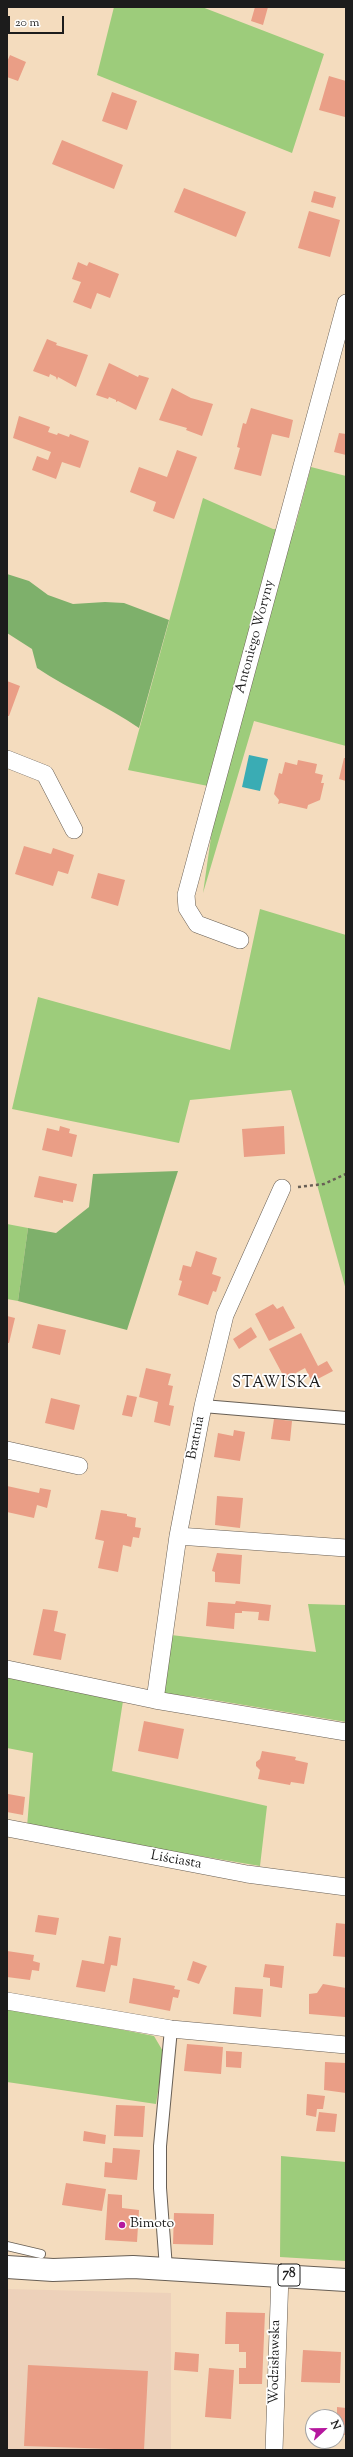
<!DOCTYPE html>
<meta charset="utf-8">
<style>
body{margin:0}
#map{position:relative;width:353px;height:2457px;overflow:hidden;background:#f4dcbe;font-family:"Sorts Mill Goudy",serif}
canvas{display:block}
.frame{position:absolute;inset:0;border:8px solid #1c1c1c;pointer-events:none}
.north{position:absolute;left:305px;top:2409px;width:40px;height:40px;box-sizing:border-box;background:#fff;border:1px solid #a4a4a4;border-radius:50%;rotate:68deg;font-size:11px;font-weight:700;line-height:16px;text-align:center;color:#1c1c1c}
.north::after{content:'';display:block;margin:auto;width:14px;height:18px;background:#b5179e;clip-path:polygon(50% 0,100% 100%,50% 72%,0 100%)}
.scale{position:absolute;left:8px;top:16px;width:56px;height:18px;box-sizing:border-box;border:2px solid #1c1c1c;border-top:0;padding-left:5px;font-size:12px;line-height:14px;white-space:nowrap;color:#1c1c1c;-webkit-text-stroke:3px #fff;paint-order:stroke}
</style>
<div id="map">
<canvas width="353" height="2457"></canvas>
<div class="frame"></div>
<div class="north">N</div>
<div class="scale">20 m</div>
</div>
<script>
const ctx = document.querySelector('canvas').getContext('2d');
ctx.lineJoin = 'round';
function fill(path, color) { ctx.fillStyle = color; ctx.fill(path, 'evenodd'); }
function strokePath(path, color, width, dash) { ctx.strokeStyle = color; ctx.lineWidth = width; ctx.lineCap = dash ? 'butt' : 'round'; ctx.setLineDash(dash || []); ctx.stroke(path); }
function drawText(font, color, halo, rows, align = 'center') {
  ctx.font = font + ' "Sorts Mill Goudy",serif'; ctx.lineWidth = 3.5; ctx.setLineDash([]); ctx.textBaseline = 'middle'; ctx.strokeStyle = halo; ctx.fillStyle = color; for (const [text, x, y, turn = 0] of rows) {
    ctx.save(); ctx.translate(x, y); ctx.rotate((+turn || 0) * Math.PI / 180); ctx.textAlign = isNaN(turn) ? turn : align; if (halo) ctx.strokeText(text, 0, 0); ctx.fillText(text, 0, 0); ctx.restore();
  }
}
const built = new Path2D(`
 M7,2289L171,2293V2450H7Z`);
const green = new Path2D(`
 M114,7H202L324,54L292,153L97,75Z
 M311,467L346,476V746L254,721L203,893L218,788L128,770L203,498L273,529L294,531Z
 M260,909L346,935V1290L291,1090L190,1100L179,1143L12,1109L38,997L230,1050Z
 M7,1224L28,1228L18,1301L7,1299Z
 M308,1604L346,1605V1722L196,1697L160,1693L171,1635L316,1652Z
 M7,1676L123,1701L112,1771L267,1806L260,1866L27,1827L33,1753L7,1748Z
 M7,2007L154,2036L164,2053L156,2104L7,2082Z
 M281,2156L346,2162V2261L280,2257Z`);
const forest = new Path2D(`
 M7,574L29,581L48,595L73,604L105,602L124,603L169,620L139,728C107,706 70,690 37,668L32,649L7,633Z
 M178,1171L127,1330L18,1301L28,1228L56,1233L89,1207L93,1174Z`);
const water = new Path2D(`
 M249,755L268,759L260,791L242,787Z`);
const building = new Path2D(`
 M255,7H268L263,25L251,21Z
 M10,55L26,62L18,81L7,77V62Z
 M329,76L346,81V123L345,117L319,110Z
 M112,92L137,101L127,130L102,121Z
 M62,140L123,165L114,189L52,164Z
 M184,188L246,212L236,237L174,212Z
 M314,191L336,197L333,208L311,202Z
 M309,211L340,220L330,257L298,248Z
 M78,262L87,266L89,262L119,274L110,298L97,293L91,309L73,302L81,282L72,279Z
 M47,339L57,343L56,345L88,355L76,387L58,377L57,380L56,377L50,374L49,377L33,371Z
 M109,363L138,377L139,375L149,378L136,410L118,401L116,402V400L109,397L108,399L96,395Z
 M172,388L191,398L213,404L202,436L186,430L187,428L159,420Z
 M251,408L293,420L289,438L272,434L261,476L234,469L240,448L237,447L243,423L246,424Z
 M19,416L50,427L48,432L57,435L58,433L69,437L70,434L89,441L80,468L62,462L56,479L32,470L37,456L48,460L51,452L13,438Z
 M339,433L346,434V455L334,452Z
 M177,450L197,457L174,519L153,511L156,502L130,492L139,467L167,477Z
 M7,681L20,686L9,716H7Z
 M344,758H346V781L339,779Z
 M298,760L317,764L315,773L323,775L321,783H324L320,800L308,805L307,809L281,803L278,804L279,800L274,794L279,773L282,774L285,762L297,765Z
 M24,846L51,854L53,848L74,855L68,874L58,871L53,886L15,874Z
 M98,873L125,880L118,906L91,898Z
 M60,1126L70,1129L69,1133L77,1135L72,1157L42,1150L47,1128L59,1131Z
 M284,1126L285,1154L244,1157L242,1129Z
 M39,1176L77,1184L73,1202L63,1200V1203L34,1197Z
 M196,1251L217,1258L212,1274L221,1277L216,1292L213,1291L208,1305L178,1295L182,1281L179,1280L183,1265L191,1267Z
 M273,1304L277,1309L283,1306L295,1328L269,1341L255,1314Z
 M7,1316L15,1318L9,1343H7Z
 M38,1324L66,1330L60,1355L32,1348Z
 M251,1327L257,1337L239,1349L233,1339Z
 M301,1333L318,1366L327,1361L333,1371L312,1382L305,1368L285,1379L269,1349Z
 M146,1368L171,1374L168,1385L173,1386L169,1405L174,1406L170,1426L154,1422L158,1402L139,1397Z
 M127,1395L137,1397L132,1417L122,1415Z
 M51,1398L80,1405L74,1430L45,1423Z
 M274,1419L292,1421L290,1441L271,1439Z
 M234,1430L245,1432L240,1461L214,1457L218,1433L233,1436Z
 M7,1486L39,1493L40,1488L51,1490L47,1508L37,1505L34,1518L7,1512Z
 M217,1496L243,1498L240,1528L215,1525Z
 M101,1510L127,1514V1516L136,1518L135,1527L141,1528L139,1538L133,1537L131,1547L123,1545L118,1572L98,1568L104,1541L95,1539Z
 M217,1553L242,1555L240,1584L215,1582V1572L212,1571Z
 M236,1601L271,1605L269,1621L258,1620L259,1612L242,1611V1613H235L234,1629L206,1626L208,1602L235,1604Z
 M43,1609L58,1611L54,1631L66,1634L61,1660L33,1655Z
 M144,1721L184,1729L178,1759L138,1751Z
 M262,1751L296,1757L295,1760L308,1763L304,1784L291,1782L290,1785L258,1779L260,1770L256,1766V1762L260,1759Z
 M8,1794L25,1797L23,1815L7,1812Z
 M38,1915L59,1918L56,1935L35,1932Z
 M336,1923L346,1924V1957L333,1956Z
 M109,1936L121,1938L117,1966L111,1965L105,1992L76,1987L82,1960L104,1964Z
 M7,1951L34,1955L33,1961L40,1963L39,1971L32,1970L30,1980L7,1977Z
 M193,1961L207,1966L199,1984L187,1980Z
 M265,1964L284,1966L282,1988L270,1986V1978L263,1977Z
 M133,1978L175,1986L174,1989L180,1990L178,1998L173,1997L170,2011L129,2003Z
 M323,1984L346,1988L345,2017L309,2014V1994L317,1993Z
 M235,1987L263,1989L261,2017L233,2014Z
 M187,2044L223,2047L221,2074L184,2071Z
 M226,2051L242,2052L241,2068L226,2067Z
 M325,2062L346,2063V2093L324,2090Z
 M307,2094L325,2096L323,2109H317L316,2117L306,2115Z
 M116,2105L145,2106L143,2137L114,2136Z
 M319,2112L337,2114L335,2132L316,2131Z
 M84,2131L106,2135L105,2144L83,2141Z
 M113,2148L140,2150L137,2180L104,2177L105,2162L112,2163Z
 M66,2183L106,2189L102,2211L62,2205Z
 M108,2194L122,2195V2208L139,2210L137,2242L105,2240Z
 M174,2213L214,2214L213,2245L173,2244Z
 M226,2312L265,2313L262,2384H239V2368H246V2352H239V2344H225Z
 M303,2350L341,2352L340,2383L301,2382Z
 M175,2352L199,2354L198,2372L174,2370Z
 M28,2365L148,2371L144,2450L24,2446Z
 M209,2368L234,2370L231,2419L205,2417Z
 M337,2407L346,2408V2435H337Z`);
const path = new Path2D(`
 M298,1187L324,1184L346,1174`);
const service = new Path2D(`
 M7,2246L41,2254`);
const pedestrian = new Path2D(`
 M203,1406L346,1418
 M166,2268L160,2188V2146L171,2029`);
const minor = new Path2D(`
 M7,759L45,774L74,830
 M240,940L197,924L187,908L186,895L346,303
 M7,1450L79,1466
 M178,1536L346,1548
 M7,1669L155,1700L346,1732
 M155,1700L178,1536L203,1406L225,1315L282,1188
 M7,1828L247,1874L346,1887
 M7,2001L171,2029L346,2045
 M274,2450L280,2275`);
const primary = new Path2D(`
 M7,2267L53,2270L133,2267L346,2280`);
const markers = [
 [122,2225,4,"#b5179e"]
];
const shields = [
 [289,2275,22]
];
const shieldNames = [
 ["78",289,2275]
];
const streetNames = [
 ["Antoniego Woryny",256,637,-75],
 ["Bratnia",197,1438,-79],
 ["Liściasta",176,1861,10],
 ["Wodzisławska",276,2362,-89]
];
const poiNames = [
 ["Bimoto",130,2225]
];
const neighbourhoodNames = [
 ["STAWISKA",277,1384]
];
fill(built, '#edd1ba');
fill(green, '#9dcc7b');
fill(forest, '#7eb06b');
fill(water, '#3aacb4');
fill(building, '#ea9e86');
strokePath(service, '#685f55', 10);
strokePath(pedestrian, '#685f55', 14);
strokePath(minor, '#685f55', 18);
strokePath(primary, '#685f55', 24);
strokePath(path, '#685f55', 2.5, [3, 3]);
strokePath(service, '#fff', 8);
strokePath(pedestrian, '#fff', 12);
strokePath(minor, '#fff', 17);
strokePath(primary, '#fff', 22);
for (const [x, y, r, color] of markers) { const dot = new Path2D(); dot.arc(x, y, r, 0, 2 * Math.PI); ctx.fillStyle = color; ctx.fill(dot); strokePath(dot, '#fff', 1.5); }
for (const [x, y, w] of shields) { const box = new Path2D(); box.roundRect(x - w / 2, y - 11, w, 22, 3); ctx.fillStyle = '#fff'; ctx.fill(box); strokePath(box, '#1c1c1c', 1); }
drawText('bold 13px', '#1c1c1c', null, shieldNames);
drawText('14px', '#1c1c1c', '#fff', streetNames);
drawText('14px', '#1c1c1c', '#fff', poiNames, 'left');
ctx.letterSpacing = '1px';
drawText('15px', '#1c1c1c', '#fff', neighbourhoodNames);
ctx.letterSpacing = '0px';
</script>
